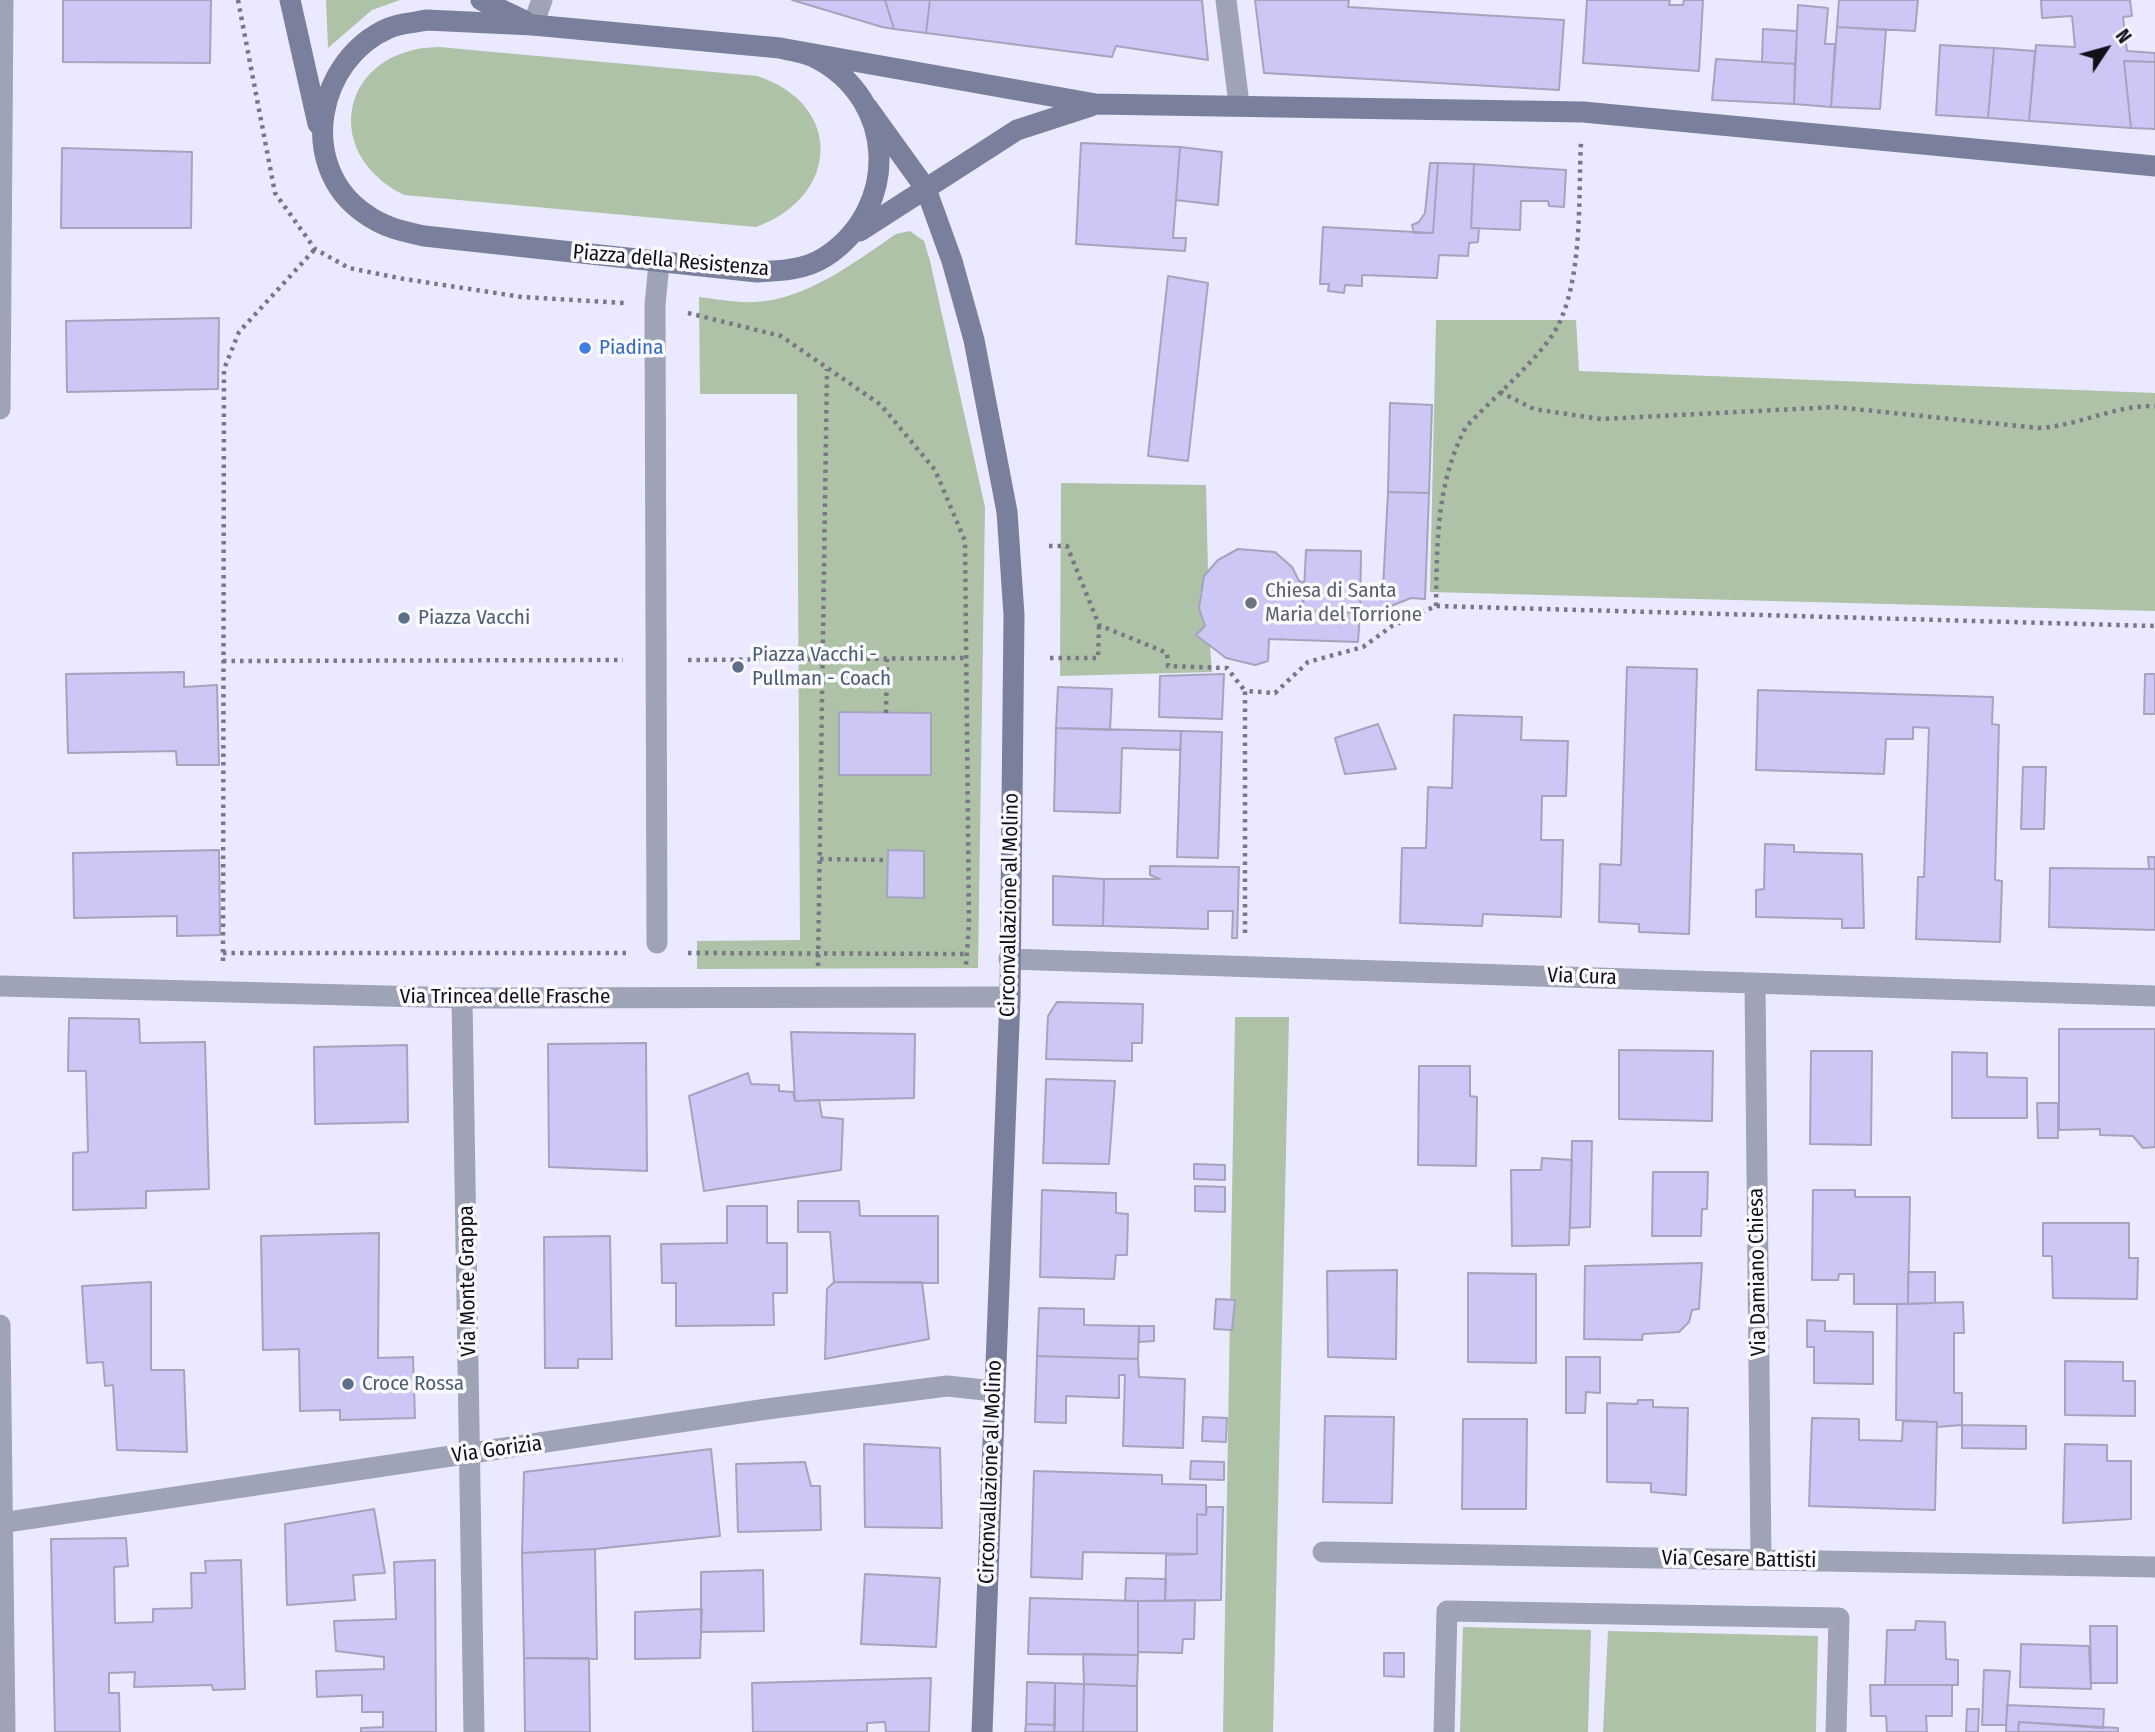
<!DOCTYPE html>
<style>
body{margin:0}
#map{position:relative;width:2155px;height:1732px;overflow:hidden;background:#ebe9ff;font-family:"Fira Sans Condensed",sans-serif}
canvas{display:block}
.north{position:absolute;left:2071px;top:14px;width:70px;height:70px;-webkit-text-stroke:5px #f9f9fe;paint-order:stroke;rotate:54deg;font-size:19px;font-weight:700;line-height:28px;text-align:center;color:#110f18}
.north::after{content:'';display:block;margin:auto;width:24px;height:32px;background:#110f18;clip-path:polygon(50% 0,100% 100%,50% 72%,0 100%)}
</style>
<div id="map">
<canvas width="2155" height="1732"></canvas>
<div class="north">N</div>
</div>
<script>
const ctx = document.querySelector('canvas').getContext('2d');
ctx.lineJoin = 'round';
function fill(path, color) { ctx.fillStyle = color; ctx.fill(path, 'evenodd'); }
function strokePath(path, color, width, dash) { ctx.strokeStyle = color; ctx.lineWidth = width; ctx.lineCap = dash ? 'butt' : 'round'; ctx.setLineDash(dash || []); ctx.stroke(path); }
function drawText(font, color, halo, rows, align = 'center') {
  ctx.font = font + ' "Fira Sans Condensed",sans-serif'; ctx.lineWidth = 7; ctx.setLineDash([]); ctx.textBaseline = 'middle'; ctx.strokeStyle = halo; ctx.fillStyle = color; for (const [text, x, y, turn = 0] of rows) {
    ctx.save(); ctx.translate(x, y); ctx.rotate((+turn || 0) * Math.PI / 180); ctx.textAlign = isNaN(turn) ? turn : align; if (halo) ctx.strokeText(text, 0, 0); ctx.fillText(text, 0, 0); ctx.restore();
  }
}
const green = new Path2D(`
 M326,0H400L372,10L328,48Z
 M439,47L757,76C844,104 840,197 756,227L404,195C318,152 342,48 439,47Z
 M910,231L924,241L930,261L985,507L978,968L697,969V941L800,940L797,394H700L699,297C717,299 736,303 754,302C806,300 855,262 896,234Z
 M1436,320H1576L1579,371L2155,393V611L1430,592Z
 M1061,483L1206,485L1208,572L1200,593L1199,608L1210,646L1212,672L1060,676Z
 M1235,1017H1289L1273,1732H1223Z
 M1463,1627L1591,1630L1588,1732H1460Z
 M1608,1631L1818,1636L1816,1732H1603Z`);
const building = new Path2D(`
 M63,0H211L210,63L63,62Z
 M792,0H885L894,29L882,27Z
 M885,0H930L926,33L894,29Z
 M930,0H1202L1208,60L1116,46L1112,57L926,33Z
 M1255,0H1349L1348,7L1564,20L1559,90L1264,73Z
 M1587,0H1670L1669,5H1683L1684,0H1703L1699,71L1583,63Z
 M1839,0H1918L1915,31L1837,27Z
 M2041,0H2130L2132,16L2123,17L2127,51L2155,53V62L2124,61L2131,128L2029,121L2036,45L2075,47L2072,16L2042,18Z
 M1798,5L1828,8L1825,44H1835L1831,107L1794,104Z
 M1837,27L1886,30L1880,109L1831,107Z
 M1763,29L1797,31L1795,64L1762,62Z
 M1940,45L1994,48L1988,118L1936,115Z
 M1994,48L2035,51L2029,121L1988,118Z
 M1716,59L1795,64L1794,104L1712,100Z
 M2124,61L2155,62V129L2131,128Z
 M1081,143L1180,147L1173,238H1186L1185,251L1076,244Z
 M1180,147L1222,152L1218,205L1176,200Z
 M62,148L192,152L191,228H61Z
 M1430,163H1438L1433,233H1414L1412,225L1419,222L1425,213Z
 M1438,163L1474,164L1471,228H1479L1478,242L1469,243L1468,256L1439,255L1437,278L1362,275V286L1345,285L1344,293L1328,291L1329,284H1320L1323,227L1433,233Z
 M1474,164L1566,170L1564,207L1549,206L1548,201H1521L1520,230L1471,228Z
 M1168,276L1208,283L1188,461L1148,456Z
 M219,318L218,389L67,392L66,321Z
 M1390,403L1432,405L1429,493L1388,492Z
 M1388,492L1429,493L1425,599L1411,598L1386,608L1360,609L1361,590L1383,588Z
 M1238,549L1275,552L1292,567L1299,581L1303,582V611L1360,613L1358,642L1269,639L1268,661L1255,665L1226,658L1196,635L1205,626L1199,608L1204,576L1218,560Z
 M1306,550L1361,551L1360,613L1303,611Z
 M1627,667L1697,669L1689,934L1639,932V924L1599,922L1600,864L1621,865Z
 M184,672V687L217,685L219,765H177L176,751L68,753L66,674Z
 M1224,674L1222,719L1159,717L1160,676Z
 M2145,674H2155V714H2144Z
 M1058,687L1112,689L1110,730L1056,728Z
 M1758,690L1993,697L1992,724L1999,725L1995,880L2002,881L2000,942L1916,939L1918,877H1924L1929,728L1913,727V739H1886L1884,774L1756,770Z
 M839,712L931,713V775H839Z
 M1454,715L1522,717L1521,740L1568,741L1566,796H1542L1541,840H1563L1561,917L1483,914L1482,926L1400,923L1402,848H1426L1428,787L1452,788Z
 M1378,724L1396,769L1345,774L1335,738Z
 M1056,728L1181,731L1180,750L1122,748L1120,813L1054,811Z
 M1181,731L1222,732L1218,858L1177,857Z
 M2023,767H2046L2044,829H2021Z
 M1765,844L1794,845V852L1862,854L1864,928H1842V919L1756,917V890L1764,889Z
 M219,850L220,935L177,936V916L74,918L73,853Z
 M888,850L924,851V898L887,897Z
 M2148,857H2155V869H2149Z
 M1150,866L1239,867L1237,938H1232L1233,911H1208V929L1103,926L1104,879H1160L1150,875Z
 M2050,868L2155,869V930L2049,927Z
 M1053,876L1104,879L1103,926L1053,925Z
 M1057,1002L1143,1004L1142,1043H1132V1061L1046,1059L1048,1016Z
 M69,1018L139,1019L140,1043L205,1042L209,1189L146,1191V1208L73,1210V1153L88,1152L86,1071H68Z
 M2059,1029H2155V1147L2143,1148L2133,1136L2100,1135V1129L2059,1130Z
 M791,1032L915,1034L914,1098L795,1101Z
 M646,1043L647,1171L549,1167L548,1044Z
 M407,1045L408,1122L315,1124L314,1047Z
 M1619,1050L1713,1051L1712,1121L1619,1119Z
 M1811,1051H1872L1871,1145L1810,1144Z
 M1952,1052L1987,1053V1077L2027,1078V1118H1952Z
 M1419,1066H1470V1096L1477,1097L1476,1166L1418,1165Z
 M748,1073L751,1084L779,1085V1091L793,1092L795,1101L819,1100L822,1117L843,1119L841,1170L704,1191L689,1096Z
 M1046,1079L1115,1081L1109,1164L1043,1163Z
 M2037,1103H2058V1138H2038Z
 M1572,1141H1592L1590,1227L1570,1228Z
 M1542,1158L1572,1160L1569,1245L1512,1246L1511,1170H1541Z
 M1194,1164L1225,1165V1180L1194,1179Z
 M1653,1172H1708L1707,1209H1702L1701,1236H1652Z
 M1195,1186L1225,1187V1212L1195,1211Z
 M1042,1190L1116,1193V1213L1128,1214L1127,1255H1116L1114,1279L1040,1277Z
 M1813,1190H1855V1197H1910L1908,1304H1854V1274H1839L1838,1280H1812Z
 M798,1201H859L860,1216H938V1283L834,1282L830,1232H798Z
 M727,1206H767V1243H787V1293H773L774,1325L676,1326V1283H662L661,1244L727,1243Z
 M2043,1223H2129V1258H2138L2137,1299L2053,1298L2052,1256H2043Z
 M379,1233L378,1358L413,1357L415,1418L340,1420V1410L300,1411L299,1349L263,1350L261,1236Z
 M610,1236L612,1359H578V1368H545L544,1237Z
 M1702,1263L1699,1309L1692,1310L1689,1322L1679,1332L1643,1334L1642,1340L1584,1339L1585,1266Z
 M1397,1270L1396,1359L1328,1357L1327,1271Z
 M1908,1272H1935V1303L1908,1304Z
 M1468,1273L1536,1274V1363L1468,1362Z
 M151,1282V1370H184L187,1452L117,1450L113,1385L105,1386L103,1362L87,1363L82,1286Z
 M834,1282H922L929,1339L825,1359L827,1289Z
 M1216,1299L1235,1300L1232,1330L1214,1329Z
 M1963,1302L1964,1333H1954V1393H1962V1425L1937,1427V1422L1896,1420L1897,1304Z
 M1039,1308L1084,1309V1325L1139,1326L1138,1359L1037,1356Z
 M1807,1320L1825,1321V1331L1873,1332V1384L1814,1383V1347H1807Z
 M1139,1326H1154V1341L1139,1342Z
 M1037,1356L1138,1359L1139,1377L1185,1379L1183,1448L1123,1446L1125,1375H1119V1398L1066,1396V1423L1035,1422Z
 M1566,1357H1600V1393L1586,1392L1585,1413H1566Z
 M2065,1361L2123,1362V1381H2135V1416L2065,1415Z
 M1638,1400H1653V1407L1688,1408L1686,1495L1651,1492V1483L1607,1482V1403L1637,1404Z
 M1325,1416L1394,1417L1392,1503L1323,1502Z
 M1203,1417L1227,1418L1226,1442L1202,1441Z
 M1812,1418L1859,1419V1440L1902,1441L1903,1421L1937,1422L1935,1510L1809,1506Z
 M1463,1419H1527L1526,1509H1462Z
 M1962,1425L2026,1426V1449L1962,1448Z
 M864,1444L940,1448L942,1528L865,1527Z
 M2065,1444L2107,1445V1461H2131V1519L2063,1523Z
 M711,1449L720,1536L595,1549L522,1553L524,1472Z
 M1191,1461L1224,1462V1480L1190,1479Z
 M805,1462L811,1486H820L821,1530L738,1532L736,1464Z
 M1034,1471L1162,1475V1484L1206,1485V1515L1197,1514V1554L1083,1552L1082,1579L1031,1577Z
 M1207,1507H1223L1221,1600L1165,1601L1166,1555L1197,1554V1514L1206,1515Z
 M374,1509L385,1573L353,1575L355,1600L287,1605L285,1524Z
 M126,1538L128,1566L114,1567L115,1623L153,1622V1609L192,1608L191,1573H206L205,1561L241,1560L245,1689L213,1690L212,1685L134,1687L135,1672L109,1673V1693H119L120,1732H55L51,1539Z
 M595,1549L597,1659L524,1658L522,1553Z
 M435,1560L436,1732H361V1728L383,1727V1712H362V1695L317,1697L316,1671L384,1669V1657L336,1651L334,1621L396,1619L394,1562Z
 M763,1570L764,1631L701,1632V1572Z
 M865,1574L940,1578L936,1647L861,1644Z
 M1126,1578L1166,1579L1165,1601H1125Z
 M1030,1598L1138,1601V1655L1028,1654Z
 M1195,1600L1194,1639H1183L1182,1653L1138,1652V1601Z
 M702,1609L700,1658L635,1659V1612Z
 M1916,1621L1945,1622L1946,1659L1958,1660V1685H1885L1887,1630H1915Z
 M2090,1626H2117V1683H2091Z
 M2021,1644L2089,1646L2091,1689L2020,1687Z
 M1384,1653H1404V1677L1384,1676Z
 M1083,1654L1138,1655L1137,1686L1084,1684Z
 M524,1658H589L590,1732H525Z
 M1984,1670L2010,1671L2006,1725H1982Z
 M931,1678L929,1732H886L885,1722L867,1723V1732H753L752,1683Z
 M1027,1682L1055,1683V1725L1026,1724Z
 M1055,1683L1084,1684L1083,1732H1054Z
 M1084,1684L1137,1686V1732H1083Z
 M1870,1685H1952V1716H1926L1927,1732H1887L1886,1716H1871Z
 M2007,1705L2104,1709L2103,1728L2019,1722L2018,1732H2006Z
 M1967,1709H1979L1978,1732H1966Z
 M2019,1722L2118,1728V1732H2018Z
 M1026,1724L1055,1725L1054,1732H1025Z`);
const path = new Path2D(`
 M238,0L275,193L315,249L349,268L404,279L522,297L624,303
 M688,313L781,336L881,405L935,470L965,541L969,924L966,965
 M1500,392L1534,409L1601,419L1835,407L2038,428C2079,426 2114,405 2155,406
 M1049,546H1067L1099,625L1167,653L1168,666L1227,668L1245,691
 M1436,606C1437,544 1436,483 1466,427C1494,397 1527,370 1551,337C1584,290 1578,199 1581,143
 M1050,658H1098L1099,625
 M688,660L967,658
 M223,661L623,660
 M886,713L887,659
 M820,859L888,860
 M1245,933V691L1275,693L1308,662L1363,647L1392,626L1436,606L2155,626
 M223,953H626
 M688,953L967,954
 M223,961L224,369L239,332L315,249
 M818,966L827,369`);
const lane = new Path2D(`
 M657,943L655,305L659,263
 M1444,1732L1447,1611L1839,1618L1836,1732`);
const street = new Path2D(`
 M1226,0L1239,104
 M533,25L542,0
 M0,409L3,0
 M1009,959L2155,996
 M1755,983L1761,1560
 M0,986L462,998L1010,997
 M462,998L474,1732
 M0,1325L5,1732
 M0,1523L767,1409L947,1386L994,1391
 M1323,1552L2155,1567`);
const secondary = new Path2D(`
 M290,0L318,124
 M481,0L525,21
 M426,20L533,25L780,48C792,51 806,53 816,58C897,100 900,208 825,257C805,270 780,271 757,272L424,236C401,231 383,227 364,213C296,165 317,59 389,28C400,23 414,23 426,20Z
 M780,48L1096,104L1583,112L2155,166
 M867,107L926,189L952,261L974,340L1007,512L1014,615L1010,997L982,1732
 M860,231L1017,130L1091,106`);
const markers = [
 [585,348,7,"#3f7fe0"],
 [1251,603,7,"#6b7280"],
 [404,618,7,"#5c6f8a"],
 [738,667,7,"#5c6f8a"],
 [348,1384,7,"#5c6f8a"]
];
const streetNames = [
 ["Piazza della Resistenza",671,261,5],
 ["Circonvallazione al Molino",1010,905,-89],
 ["Via Cura",1582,977,2],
 ["Via Trincea delle Frasche",505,997],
 ["Via Damiano Chiesa",1758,1272,-91],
 ["Via Monte Grappa",468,1281,-91],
 ["Via Gorizia",497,1450,-8],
 ["Circonvallazione al Molino",991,1472,-88],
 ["Via Cesare Battisti",1739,1560,1]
];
const shopNames = [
 ["Piadina",599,348]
];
const worshipNames = [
 ["Chiesa di Santa",1265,591],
 ["Maria del Torrione",1265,615]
];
const serviceNames = [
 ["Piazza Vacchi",418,618],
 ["Piazza Vacchi -",752,655],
 ["Pullman - Coach",752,679],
 ["Croce Rossa",362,1384]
];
fill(green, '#adc2a6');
fill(building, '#ccc7f4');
strokePath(building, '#a6a3bc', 2);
strokePath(path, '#797786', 4.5, [3.5, 5]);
strokePath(lane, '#9fa3b6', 21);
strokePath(street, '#9fa3b6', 21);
strokePath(secondary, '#7a809c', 21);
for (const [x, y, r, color] of markers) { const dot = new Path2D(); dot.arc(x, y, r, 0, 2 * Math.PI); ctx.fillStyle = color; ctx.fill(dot); strokePath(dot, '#f9f9fe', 2.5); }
drawText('21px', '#110f18', '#f9f9fe', streetNames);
drawText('21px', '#366cbe', '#f9f9fe', shopNames, 'left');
drawText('21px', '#5b616d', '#f9f9fe', worshipNames, 'left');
drawText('21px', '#4e5e75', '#f9f9fe', serviceNames, 'left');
</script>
